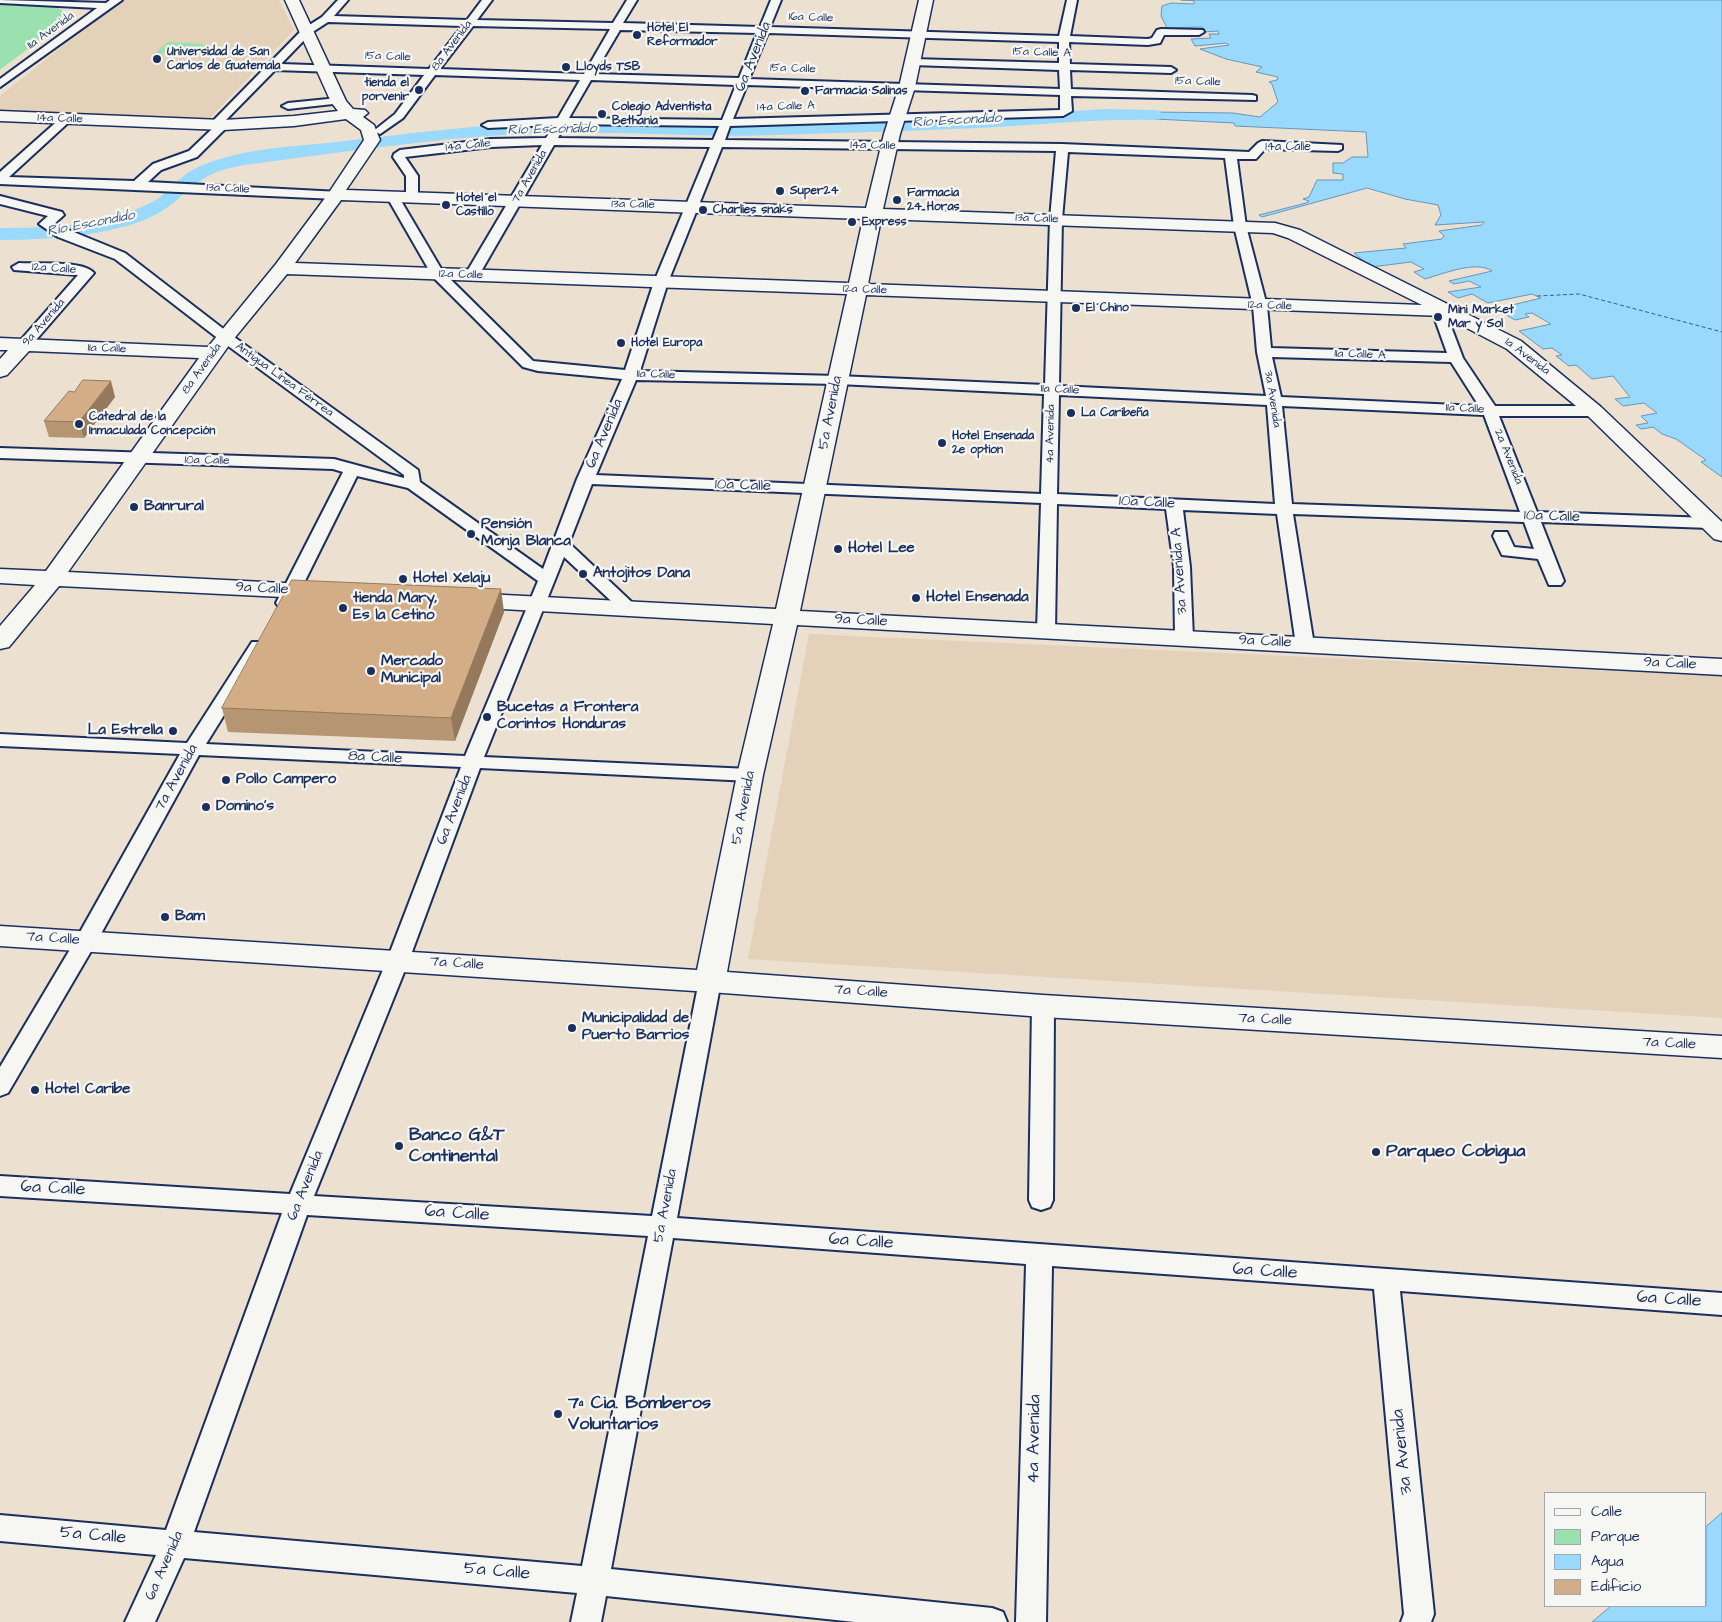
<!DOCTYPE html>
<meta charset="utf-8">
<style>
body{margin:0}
#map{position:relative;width:1722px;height:1622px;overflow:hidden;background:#ece0d1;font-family:"Architects Daughter",sans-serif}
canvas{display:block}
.legend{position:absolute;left:1544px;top:1492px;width:162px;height:115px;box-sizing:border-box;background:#f6f6f2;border:1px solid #9ea6b7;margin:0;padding:6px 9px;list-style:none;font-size:15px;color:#1b2f5e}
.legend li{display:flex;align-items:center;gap:10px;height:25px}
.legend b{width:25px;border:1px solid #9ea6b7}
</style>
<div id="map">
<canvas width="1722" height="1622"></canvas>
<ul class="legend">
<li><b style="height:6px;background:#f6f6f2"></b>Calle</li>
<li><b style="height:14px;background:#9ae1af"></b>Parque</li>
<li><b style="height:14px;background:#99d9fb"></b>Agua</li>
<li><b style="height:14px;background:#d3ad85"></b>Edificio</li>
</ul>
</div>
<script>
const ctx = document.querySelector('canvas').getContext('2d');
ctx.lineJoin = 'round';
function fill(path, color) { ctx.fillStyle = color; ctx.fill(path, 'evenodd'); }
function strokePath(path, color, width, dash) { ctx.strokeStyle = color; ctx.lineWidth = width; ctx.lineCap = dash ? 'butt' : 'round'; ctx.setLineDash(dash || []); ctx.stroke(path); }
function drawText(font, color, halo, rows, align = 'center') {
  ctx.font = font + ' "Architects Daughter",sans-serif'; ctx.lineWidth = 4.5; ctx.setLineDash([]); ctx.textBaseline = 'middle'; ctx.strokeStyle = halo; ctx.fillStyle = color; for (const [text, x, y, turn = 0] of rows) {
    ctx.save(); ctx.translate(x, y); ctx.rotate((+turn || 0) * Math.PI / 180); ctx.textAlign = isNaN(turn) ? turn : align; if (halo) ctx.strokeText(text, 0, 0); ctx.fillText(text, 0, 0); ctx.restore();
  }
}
const built = new Path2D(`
 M120,0H279L294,30L210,118L0,111V96Z
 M809,634L1722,676V1018L748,959Z`);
const green = new Path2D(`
 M0,1L54,5L66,13L67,19L0,70Z
 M168,42L206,44L193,55L155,53Z`);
const water = new Path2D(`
 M1181,0H1722V477L1701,462L1706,460L1676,439L1662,434L1653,427L1641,429L1636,425L1648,423L1641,416L1657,413L1644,403L1623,406L1615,399L1630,397L1613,376L1592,379L1576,365L1569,366L1556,356L1562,355L1552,348L1543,349L1519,331L1551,324L1532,313L1525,314L1529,317L1515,320L1496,309L1541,298L1532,294L1488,303L1472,294L1458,298L1448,292L1481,287L1469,281L1454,284L1449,281L1492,271C1476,260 1443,274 1425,279L1414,272L1424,269L1411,262L1371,267L1354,253L1406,248L1403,244L1442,239L1444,236L1439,231L1482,225L1484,222L1435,225L1441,215L1438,205L1405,199L1367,188L1262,217L1259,215L1306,203L1309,201L1303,199L1309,197L1317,180H1343V174L1333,173V163H1343L1352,157H1368L1366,132L1235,126L1234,123L1155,119L1153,112L1233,113L1260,117L1278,102L1272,84L1269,82L1277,80L1278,77L1256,72L1262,67L1226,59L1200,49L1229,45L1226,43L1195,46L1191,39L1211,38L1209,34H1219L1218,31L1204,32L1202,27L1167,28L1161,16L1162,6L1171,3L1194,4V1Z
 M1722,1513V1622H1592L1611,1606H1706V1527Z`);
const river = new Path2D(`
 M1104,109L1154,110L1160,111L1162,115L1160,119L1154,120C1106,119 1060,123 1013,126C934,131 855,132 777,135C690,138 604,129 517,134C431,139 344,152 259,163C241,165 218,169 203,179C184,192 171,208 151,217C111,236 43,240 0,240V228C51,228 109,226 154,201C168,193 179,177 194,169C237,148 290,147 337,142C397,135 457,127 517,124C591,120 664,126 737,125C860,123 982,118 1104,109Z`);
const ferry = new Path2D(`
 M1537,296L1579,294L1722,332`);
const street = new Path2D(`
 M0,0L106,3L110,0H122L0,87V79L97,8L0,3Z
 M338,0H348L334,16L467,20L482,0H492L477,20L613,23L627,0H637L623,23L760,27L771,0H781L770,27L1059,36L1067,0H1077L1070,36L1148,39L1152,38L1157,30L1161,29L1203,30L1204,32L1199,35H1164L1160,43L1148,45L1069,42L1070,64L1171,67L1176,70L1171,73L1070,70L1071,89L1252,95L1256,96V100L1071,96L1072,111L1063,116L730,126L725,140L1062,144L1249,152L1258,143L1262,141L1342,145V149L1338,151L1265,149L1256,159H1237L1246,226L1267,306L1271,348L1447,353L1432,311L1439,307L1444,308L1463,358L1495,406H1594L1602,411L1594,416H1499L1537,512L1710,518L1718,523L1710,528L1541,522L1564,581L1561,585H1549L1538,559L1502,555L1493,536L1495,532H1507L1514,547L1534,549L1524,522L1293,514L1314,645L1311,649H1299L1296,645L1277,514L1183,510L1190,567L1193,638L1190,642H1178L1175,638L1174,567L1166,509L1057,504L1055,631L1052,635H1040L1037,631L1041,503L592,484L569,543L639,609L636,613H624L564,557L484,757L750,769L757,771L760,775L757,779L750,781L480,768L409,960L314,1196L652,1216L699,981L702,976L710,973L718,976L721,981L677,1218L1722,1293V1315L1400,1291L1434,1614L1431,1622H1401L1404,1614L1374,1289L1052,1266L1046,1622H1016L1026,1264L673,1238L611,1569L992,1608L1003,1612L1007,1622H855L606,1596L601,1622H571L577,1593L184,1558L155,1622H125L156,1555L0,1541V1515L166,1530L282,1213L0,1196V1176L290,1194L387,960L461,767L199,755L97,941L8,1093L0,1096V1067L75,941L180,754L0,746V734L187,743L252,642H264L267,646L206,744L465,756L538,581L408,488L357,476L294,603L291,607H279L276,603L343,472L333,469L0,458V448L334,459L404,478V475L220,340L115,259L58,237L39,224L48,216L0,204V196L62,212L64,215L54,224L125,253L230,334L418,470L420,482L543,569L577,479L622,379L538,371L523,367L433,277L387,197L389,194H397L443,272L533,361L625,370L654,282L710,147L554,145L479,275L472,279L465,275L542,145L491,147L405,157L418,176V198L412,202L406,198V176L393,157L394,154L400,150L491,139L546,138L554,125L488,128L482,125L488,122L558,118L580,80L435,75L403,118L380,134L374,131L376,129L395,114L424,75L275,70L224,122L229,125L197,157L161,170L148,182L340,192L342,195L336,199L0,184V172L62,117H70V121L9,177L134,181L153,164L189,151L213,128L209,125L211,123L303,29L322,17ZM328,22L462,26L429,69L281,64L311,33ZM473,26L610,29L584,74L440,69ZM620,30L757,33L739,78L594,74ZM768,33L1059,42V63L912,59L907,62L912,65L1059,70L1060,89L749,79ZM591,80L736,85L722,120L569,118ZM747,85L1060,95V110L733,119ZM565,124L719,126L713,140L558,138ZM722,147L1056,151L1050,219L1045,385L838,376L640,371L668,282ZM1068,152L1225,158L1234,226L1253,306L1257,352L1266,396L1059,386L1062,219ZM1272,357L1451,362L1479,406L1281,397ZM636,380L838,384L1044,394L1041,494L596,475ZM1059,395L1267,405L1275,504L1057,494ZM1282,406L1484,415L1520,512L1292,504ZM307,1215L648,1236L582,1566L194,1532Z
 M338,98L342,99V103L288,109L282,106L288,103Z
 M19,263C36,264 83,260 94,273L29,348L24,349L17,345L19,342L78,275L14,270L12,267Z
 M1043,998L1051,1000L1054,1006L1053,1200L1050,1207L1041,1210L1032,1207L1029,1200L1032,1006L1035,1000Z`);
const secondary = new Path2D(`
 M285,0H299L346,101L353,109L365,110L368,113L363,117L374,125L380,140L346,190L866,208L884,134L899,87L919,0H933L915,87L900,134L883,209L1275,223L1300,230L1521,341L1601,407L1722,522V541L1714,539L1587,415L1507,349L1444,316L866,295L800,611L1722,659V675L797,625L763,775L727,972L1043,995L1722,1036V1058L1043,1017L710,992L0,946V926L697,970L737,775L773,624L466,607L458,605L454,600L458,595L466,593L776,609L847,294L287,274L232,341L68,572L323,585L331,587L335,592L331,597L323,599L59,586L9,647L0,649V626L35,585L0,583V569L46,571L199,358L29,351L7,375L0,377V359L8,350H0V338L208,347L276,264L328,194L364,140L361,130L346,119L294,126L223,130L0,121V111L223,120L294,116L338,111L331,102ZM341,200L863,219L849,283L295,263ZM881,219L1273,233L1288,238L1422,305L868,284Z`);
const wall = new Path2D(`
 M115,397L84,438L49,437L44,421Z
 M504,612L455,741L228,732L222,708Z`);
const shadedWall = new Path2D(`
 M111,381L115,397L84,438L79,422Z
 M501,589L504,612L455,741L451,718Z`);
const building = new Path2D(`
 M83,380L111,381L79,422L44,421L69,391L74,392Z
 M292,580L501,589L451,718L222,708Z`);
const markers = [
 [637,35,5,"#1b2f5e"],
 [157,59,5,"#1b2f5e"],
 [566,67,5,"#1b2f5e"],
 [419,90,5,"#1b2f5e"],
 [805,91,5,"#1b2f5e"],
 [602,114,5,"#1b2f5e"],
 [780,191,5,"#1b2f5e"],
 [897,200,5,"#1b2f5e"],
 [446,205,5,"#1b2f5e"],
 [703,210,5,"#1b2f5e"],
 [852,222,5,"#1b2f5e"],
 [1076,308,5,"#1b2f5e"],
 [1438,317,5,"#1b2f5e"],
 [621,343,5,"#1b2f5e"],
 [1071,413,5,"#1b2f5e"],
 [79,424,5,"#1b2f5e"],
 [942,443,5,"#1b2f5e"],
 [134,507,5,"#1b2f5e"],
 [471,534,5,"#1b2f5e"],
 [838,549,5,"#1b2f5e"],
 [583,574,5,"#1b2f5e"],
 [403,579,5,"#1b2f5e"],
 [916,598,5,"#1b2f5e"],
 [343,608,5,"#1b2f5e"],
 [371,671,5,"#1b2f5e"],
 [487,717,5,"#1b2f5e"],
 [173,731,5,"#1b2f5e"],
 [226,780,5,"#1b2f5e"],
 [206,807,5,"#1b2f5e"],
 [165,917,5,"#1b2f5e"],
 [572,1028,5,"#1b2f5e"],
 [35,1090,5,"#1b2f5e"],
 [399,1146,5,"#1b2f5e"],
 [1376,1152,5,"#1b2f5e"],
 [558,1414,5,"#1b2f5e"]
];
const farStreetnames = [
 ["16a Calle",811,18,2],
 ["11a Avenida",51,31,-36],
 ["8a Avenida",452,46,-53],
 ["15a Calle A",1042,53,2],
 ["15a Calle",388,57,2],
 ["15a Calle",793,69,2],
 ["15a Calle",1198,82,2],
 ["14a Calle A",786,107,-2],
 ["14a Calle",60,119,2],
 ["14a Calle",468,146,-6],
 ["14a Calle",873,146,1],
 ["14a Calle",1288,147],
 ["7a Avenida",530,177,-60],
 ["13a Calle",228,189,3],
 ["13a Calle",633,205,1],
 ["13a Calle",1037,219,2],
 ["12a Calle",54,269,4],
 ["12a Calle",461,275,2],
 ["12a Calle",865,290,2],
 ["12a Calle",1270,306,2],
 ["9a Avenida",44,323,-49],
 ["11a Calle",107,349,2],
 ["11a Calle A",1360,355,2],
 ["1a Avenida",1527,357,37],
 ["8a Avenida",202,369,-54],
 ["11a Calle",656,375,2],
 ["Antigua Línea Férrea",284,380,36],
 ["11a Calle",1060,390,3],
 ["3a Avenida",1272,399,81],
 ["11a Calle",1465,409,3],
 ["4a Avenida",1051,434,-89],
 ["2a Avenida",1508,457,68],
 ["10a Calle",207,461,1]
];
const farPoinames = [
 ["Hotel El",647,28],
 ["Reformador",647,42],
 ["Universidad de San",167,52],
 ["Carlos de Guatemala",167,66],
 ["Lloyds TSB",576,67],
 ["tienda el",409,83,"right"],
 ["porvenir",409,97,"right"],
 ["Farmacia Salinas",815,91],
 ["Colegio Adventista",612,107],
 ["Bethania",612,121],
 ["Super24",790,191],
 ["Farmacia",907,193],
 ["24 Horas",907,207],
 ["Hotel el",456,198],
 ["Castillo",456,212],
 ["Charlies snaks",713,210],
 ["Express",862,222],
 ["El Chino",1086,308],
 ["Mini Market",1448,310],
 ["Mar y Sol",1448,324],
 ["Hotel Europa",631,343],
 ["La Caribeña",1081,413],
 ["Catedral de la",89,417],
 ["Inmaculada Concepción",89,431],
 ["Hotel Ensenada",952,436],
 ["2e option",952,450]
];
const farWaternames = [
 ["Río Escondido",957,121,-3],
 ["Río Escondido",552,130,-1],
 ["Río Escondido",91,224,-11]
];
const streetNames = [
 ["6a Avenida",754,57,-68],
 ["5a Avenida",831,413,-79],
 ["6a Avenida",605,434,-67],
 ["10a Calle",743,486,2],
 ["10a Calle",1147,503,3],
 ["10a Calle",1552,517,2],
 ["3a Avenida A",1180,571,-94],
 ["9a Calle",262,589,3],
 ["9a Calle",861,621,3],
 ["9a Calle",1265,642,3],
 ["9a Calle",1670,664,3],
 ["8a Calle",375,758,3],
 ["7a Avenida",177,778,-61],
 ["5a Avenida",744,808,-79],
 ["6a Avenida",455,810,-69],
 ["7a Calle",53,939,4],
 ["7a Calle",457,964,4],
 ["7a Calle",861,992,4],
 ["7a Calle",1265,1020,3],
 ["7a Calle",1669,1044,3],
 ["6a Avenida",306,1186,-68],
 ["5a Avenida",666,1206,-79],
 ["6a Avenida",165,1566,-66]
];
const poiNames = [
 ["Banrural",144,507],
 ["Pensión",481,525],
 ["Monja Blanca",481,542],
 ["Hotel Lee",848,549],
 ["Antojitos Dana",593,574],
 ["Hotel Xelaju",413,579],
 ["Hotel Ensenada",926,598],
 ["tienda Mary,",353,599],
 ["Es la Cetino",353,616],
 ["Mercado",381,662],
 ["Municipal",381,679],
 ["Bucetas a Frontera",497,708],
 ["Corintos Honduras",497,725],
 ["La Estrella",163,731,"right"],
 ["Pollo Campero",236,780],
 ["Domino's",216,807],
 ["Bam",175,917],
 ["Municipalidad de",582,1019],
 ["Puerto Barrios",582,1036],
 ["Hotel Caribe",45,1090]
];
const nearPoinames = [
 ["Banco G&T",409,1136],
 ["Continental",409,1157],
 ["Parqueo Cobigua",1386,1152],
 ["7ª Cia. Bomberos",568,1404],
 ["Voluntarios",568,1425]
];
const nearStreetnames = [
 ["6a Calle",53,1189,3],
 ["6a Calle",457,1214,4],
 ["6a Calle",861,1242,4],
 ["6a Calle",1265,1272,4],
 ["6a Calle",1669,1300,4],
 ["4a Avenida",1035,1439,-89],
 ["3a Avenida",1403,1452,-96],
 ["5a Calle",93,1536,5],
 ["5a Calle",497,1572,5]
];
fill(built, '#e4d1ba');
fill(green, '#9ae1af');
fill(water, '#99d9fb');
strokePath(water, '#6795bc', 1);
fill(river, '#99d9fb');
strokePath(ferry, '#3a5a85', 1, [4, 2.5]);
strokePath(street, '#1b2f5e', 4);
strokePath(secondary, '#1b2f5e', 3);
fill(street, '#f6f6f2');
fill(secondary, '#f6f6f2');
fill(wall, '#b59572');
fill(shadedWall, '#94795d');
fill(building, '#d3ad85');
strokePath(building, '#94795d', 1);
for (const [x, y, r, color] of markers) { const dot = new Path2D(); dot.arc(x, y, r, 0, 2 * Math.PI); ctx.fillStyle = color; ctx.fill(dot); strokePath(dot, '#f6f6f2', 2); }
drawText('12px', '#1b2f5e', '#f6f6f2', farStreetnames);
drawText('bold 12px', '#1b2f5e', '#f6f6f2', farPoinames, 'left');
drawText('italic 14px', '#3a5a85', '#f6f6f2', farWaternames);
drawText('15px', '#1b2f5e', '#f6f6f2', streetNames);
drawText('bold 15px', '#1b2f5e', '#f6f6f2', poiNames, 'left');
drawText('bold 18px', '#1b2f5e', '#f6f6f2', nearPoinames, 'left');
drawText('18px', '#1b2f5e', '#f6f6f2', nearStreetnames);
</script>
